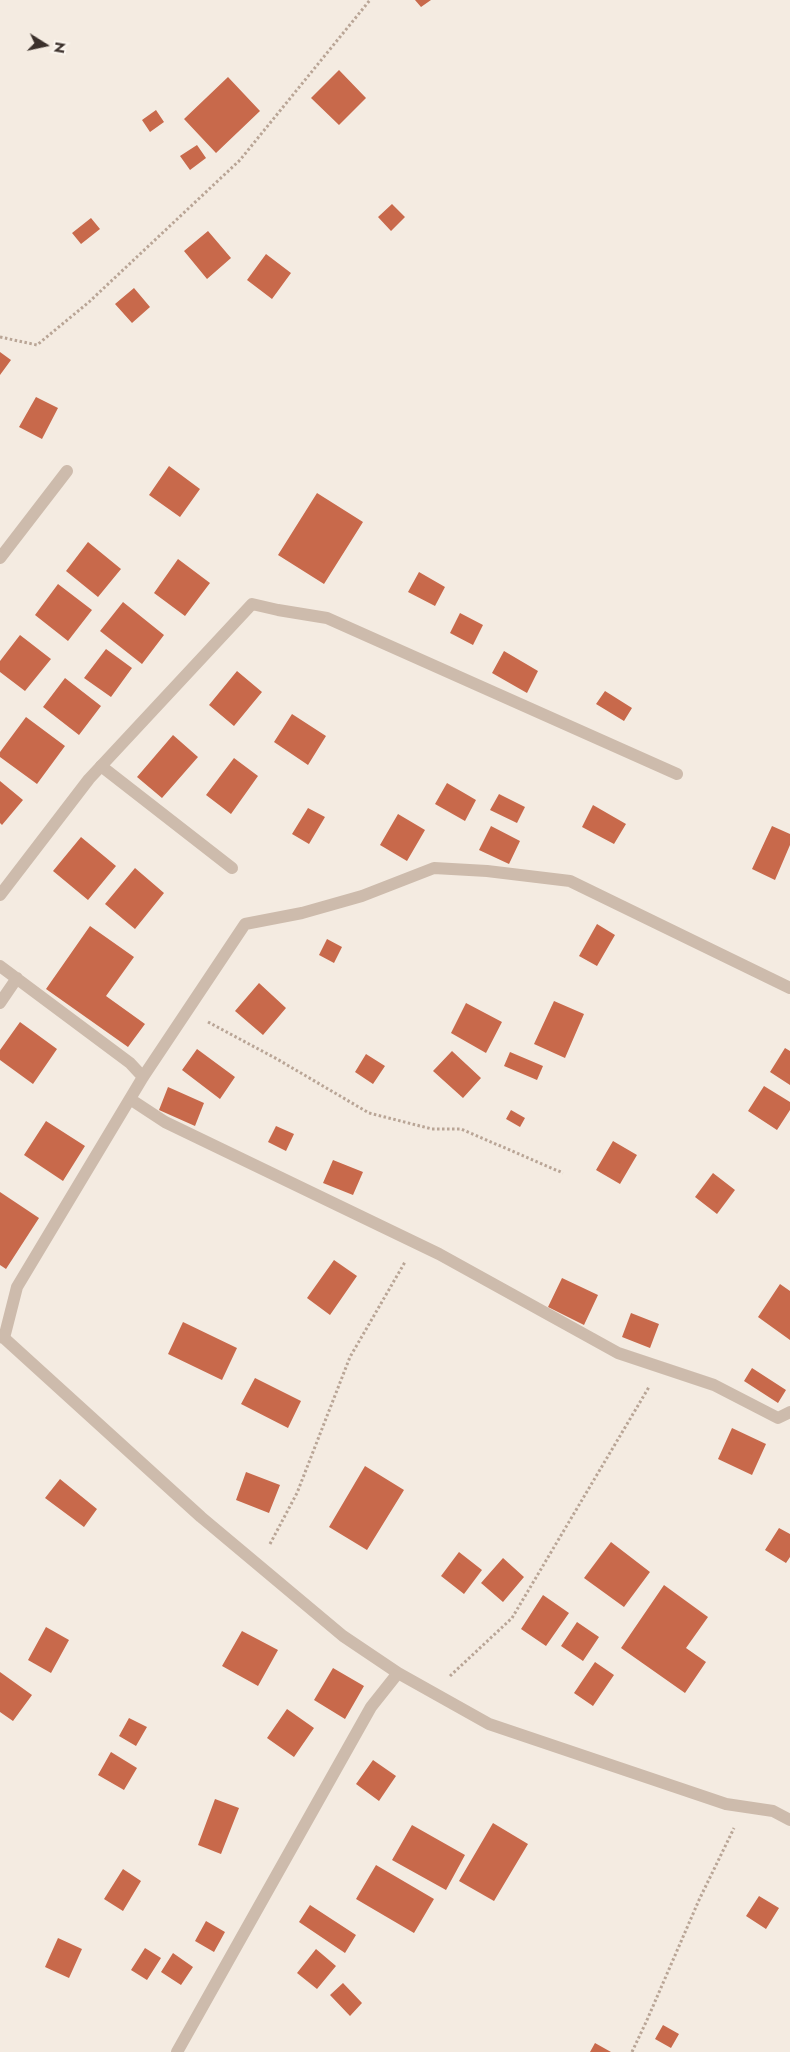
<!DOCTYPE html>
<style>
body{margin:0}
#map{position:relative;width:790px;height:2052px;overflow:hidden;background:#f4ebe1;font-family:Jost,sans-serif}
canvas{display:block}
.north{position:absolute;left:20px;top:20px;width:50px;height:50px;-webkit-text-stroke:4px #fbf5ee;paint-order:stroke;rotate:100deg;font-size:14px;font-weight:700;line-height:20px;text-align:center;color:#3b302b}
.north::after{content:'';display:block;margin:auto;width:18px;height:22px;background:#3b302b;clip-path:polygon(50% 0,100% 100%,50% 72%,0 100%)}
</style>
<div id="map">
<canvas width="790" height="2052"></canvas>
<div class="north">N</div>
</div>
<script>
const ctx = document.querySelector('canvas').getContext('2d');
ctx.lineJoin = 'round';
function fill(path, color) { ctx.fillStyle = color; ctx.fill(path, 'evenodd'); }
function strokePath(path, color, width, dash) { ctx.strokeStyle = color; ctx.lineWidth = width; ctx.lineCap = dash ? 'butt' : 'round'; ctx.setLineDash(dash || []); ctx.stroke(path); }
const building = new Path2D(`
 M415,0H431L421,7Z
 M339,70L366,98L339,125L311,98Z
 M228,77L260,111L216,153L184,119Z
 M156,110L164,122L150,132L142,120Z
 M197,145L206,158L190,170L180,156Z
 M392,204L405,217L391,231L378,217Z
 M91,218L100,229L81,244L72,233Z
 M208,231L231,258L207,279L184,251Z
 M266,254L291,273L272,299L247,280Z
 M134,288L150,307L132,323L115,304Z
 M0,352L11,360L0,375Z
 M36,397L58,408L42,439L19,427Z
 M169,466L200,489L180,517L149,495Z
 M317,493L363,522L324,584L278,555Z
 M88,542L121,569L98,597L66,571Z
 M178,559L210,583L185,616L154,593Z
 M419,572L445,587L435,606L408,592Z
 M58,584L92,610L68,641L35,615Z
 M123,602L164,635L142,664L100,631Z
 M460,613L483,625L473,645L450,633Z
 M20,635L51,659L25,691L0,672V661Z
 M106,649L132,668L111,697L84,678Z
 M504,651L538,671L527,693L492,673Z
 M237,671L262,692L234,726L209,705Z
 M65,678L101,706L79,735L43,707Z
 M605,691L632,708L624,721L596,704Z
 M292,714L326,736L308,765L274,742Z
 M26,717L65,746L37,784L0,757V752Z
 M173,735L198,757L162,798L137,777Z
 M234,758L258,776L231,814L206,795Z
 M0,781L23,800L2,825L0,823Z
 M447,783L476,800L465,821L435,804Z
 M499,794L525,807L517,823L490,810Z
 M593,805L626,824L614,844L582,827Z
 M308,808L325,817L309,844L292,834Z
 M398,814L425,830L407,861L380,845Z
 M491,826L520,841L509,864L479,850Z
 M772,826L790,834V845L775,880L752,869Z
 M81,837L116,866L88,900L53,871Z
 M135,868L164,893L135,929L105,904Z
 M597,924L615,935L597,966L579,956Z
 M90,926L134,957L106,996L145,1024L128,1047L46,989Z
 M327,939L342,947L334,963L319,955Z
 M259,983L286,1008L263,1035L235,1011Z
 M554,1001L584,1014L565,1058L534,1044Z
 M466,1003L502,1022L486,1053L451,1033Z
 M20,1022L57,1049L33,1084L0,1060V1050Z
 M785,1048L790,1051V1085L770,1072Z
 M197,1049L235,1077L220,1099L182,1070Z
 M452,1051L481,1078L463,1098L433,1071Z
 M510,1052L543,1066L537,1080L504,1066Z
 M366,1054L385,1066L373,1084L355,1072Z
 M764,1086L790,1102V1110L777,1130L748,1111Z
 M168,1087L204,1103L195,1126L159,1110Z
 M511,1110L525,1118L520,1127L506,1119Z
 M46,1121L85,1146L63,1181L24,1155Z
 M276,1126L294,1134L286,1151L268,1142Z
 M613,1141L637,1155L620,1184L596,1170Z
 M333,1160L363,1172L353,1195L323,1183Z
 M713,1173L735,1190L717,1214L695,1197Z
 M0,1192L39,1218L6,1269L0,1265Z
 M334,1260L357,1276L330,1315L307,1298Z
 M562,1278L598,1295L584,1325L548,1307Z
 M780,1284L790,1291V1340L758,1317Z
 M631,1313L659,1324L650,1348L622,1337Z
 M183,1322L237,1348L222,1380L168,1354Z
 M752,1368L786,1390L778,1403L744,1381Z
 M255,1378L301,1401L288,1428L241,1404Z
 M732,1428L766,1444L752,1475L718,1459Z
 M365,1466L404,1490L367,1550L329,1527Z
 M246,1472L280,1485L269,1513L236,1500Z
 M60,1479L97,1509L84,1527L45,1498Z
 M779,1528L790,1534V1557L786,1563L765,1550Z
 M611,1542L650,1572L624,1607L584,1578Z
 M459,1552L482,1570L464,1594L441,1576Z
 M503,1558L524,1577L503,1602L481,1583Z
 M664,1585L708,1617L686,1648L706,1662L685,1693L621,1648Z
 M543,1595L569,1613L546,1646L521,1629Z
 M577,1622L599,1637L583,1661L561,1646Z
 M46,1627L69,1640L51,1673L28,1660Z
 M242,1631L278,1650L258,1686L222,1666Z
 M595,1662L614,1675L593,1706L574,1693Z
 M333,1668L364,1686L345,1719L314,1700Z
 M0,1672L32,1695L13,1721L0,1712Z
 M287,1709L314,1728L294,1757L267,1738Z
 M129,1718L147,1727L136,1746L119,1736Z
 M111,1752L137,1768L124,1790L98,1775Z
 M373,1760L396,1776L379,1801L356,1784Z
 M215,1799L239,1808L221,1854L198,1845Z
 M493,1823L528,1844L494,1901L459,1881Z
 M412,1825L465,1855L446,1890L392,1860Z
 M376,1865L434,1899L414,1933L356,1899Z
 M123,1869L141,1881L123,1911L104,1899Z
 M759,1896L779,1908L766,1929L746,1916Z
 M310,1905L356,1935L345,1953L299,1922Z
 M206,1921L225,1932L214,1952L195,1941Z
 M58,1938L82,1949L69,1978L45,1967Z
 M145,1948L161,1958L147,1980L131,1970Z
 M316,1949L336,1966L317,1989L297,1973Z
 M173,1953L193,1967L181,1985L161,1972Z
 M343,1983L362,2003L350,2016L330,1995Z
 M663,2025L679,2034L671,2048L655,2039Z
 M595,2043L611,2052H590Z`);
const path = new Path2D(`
 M0,337L37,345L89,302L240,160L370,0
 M208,1022L277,1059L369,1113L432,1129H461L563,1173
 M270,1544L297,1493L350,1357L405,1262
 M450,1676L512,1618L649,1387
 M632,2052L647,2020L699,1900L734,1828`);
const service = new Path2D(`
 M101,766L232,868`);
const minor = new Path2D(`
 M0,558L67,471
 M0,895L89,779L252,604L278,610L327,618L677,774
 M0,966L130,1063L143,1077
 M0,1003L17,978
 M130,1099L165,1122L439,1254L618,1353L714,1385L778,1418L790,1412
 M0,1337L4,1338L201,1517L343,1636L398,1673L489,1724L726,1804L773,1811L790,1820
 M4,1338L17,1287L143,1077L245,924L302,913L362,896L434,868L487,871L570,881L790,988
 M177,2052L371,1707L398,1673`);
fill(building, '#c8694b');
strokePath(path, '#b9a596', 3, [2.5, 2.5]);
strokePath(service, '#cdbbac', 12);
strokePath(minor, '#cdbbac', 12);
</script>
